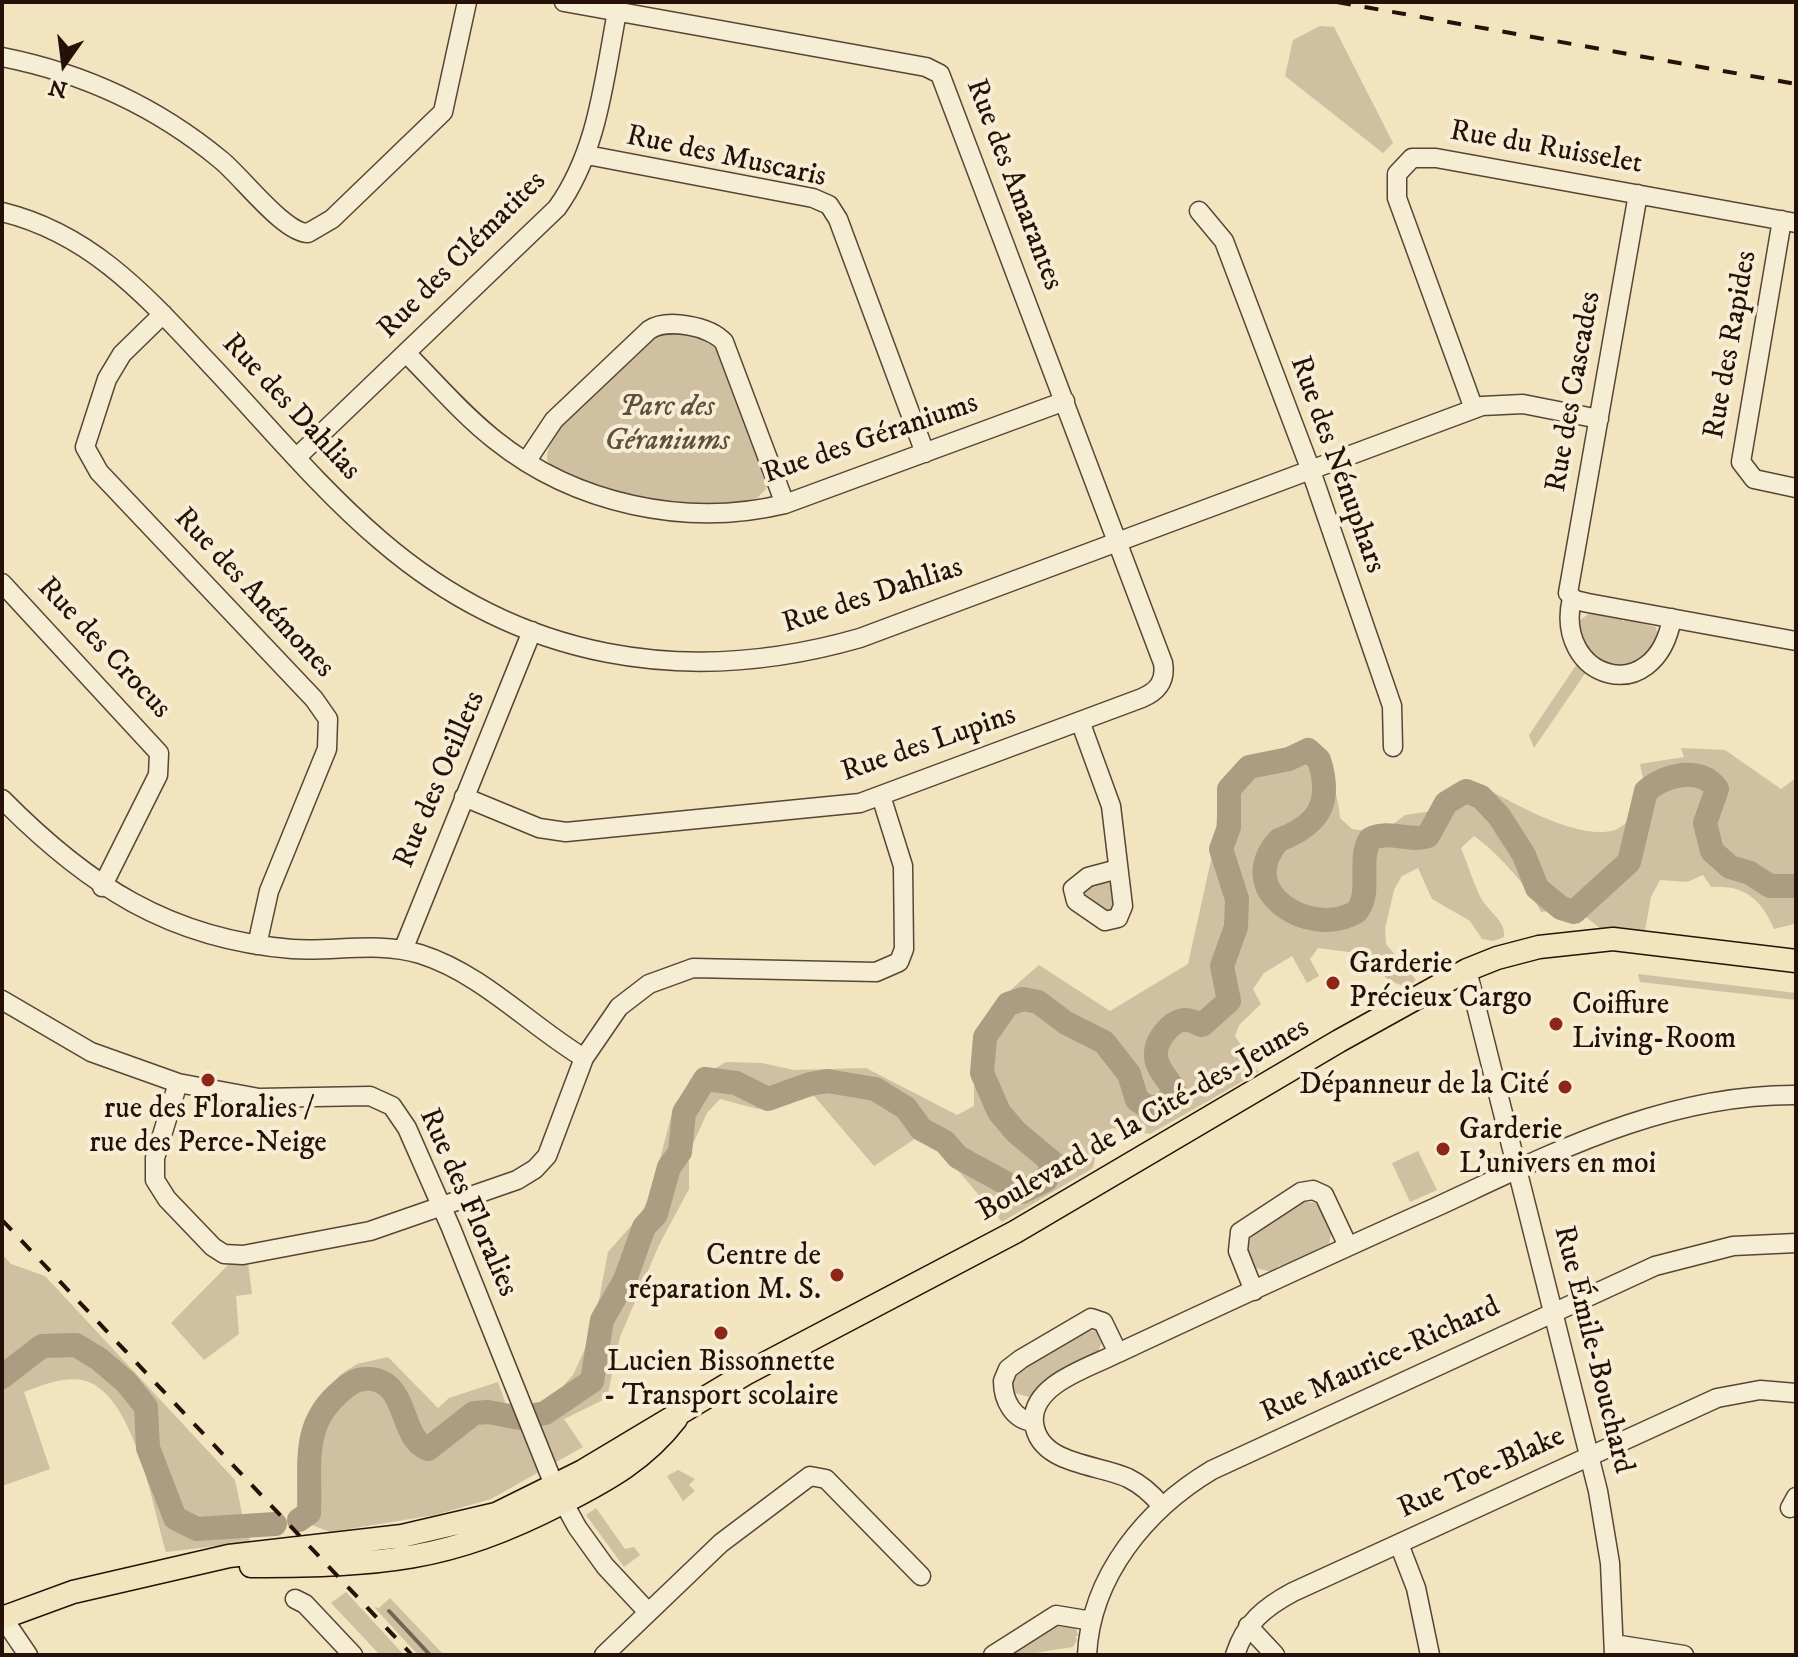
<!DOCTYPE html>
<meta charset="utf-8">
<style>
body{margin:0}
#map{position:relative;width:1798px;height:1657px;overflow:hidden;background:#f1e4bf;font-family:"IM FELL DW Pica",serif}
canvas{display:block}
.frame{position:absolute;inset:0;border:4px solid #261008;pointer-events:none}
.north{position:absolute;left:24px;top:24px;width:80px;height:80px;-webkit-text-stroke:6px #f6edd5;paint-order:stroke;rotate:194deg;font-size:22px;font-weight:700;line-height:32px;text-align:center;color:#261008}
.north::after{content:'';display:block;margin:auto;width:28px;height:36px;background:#261008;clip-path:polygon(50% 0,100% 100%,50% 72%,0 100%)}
</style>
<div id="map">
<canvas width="1798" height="1657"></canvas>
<div class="frame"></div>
<div class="north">N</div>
</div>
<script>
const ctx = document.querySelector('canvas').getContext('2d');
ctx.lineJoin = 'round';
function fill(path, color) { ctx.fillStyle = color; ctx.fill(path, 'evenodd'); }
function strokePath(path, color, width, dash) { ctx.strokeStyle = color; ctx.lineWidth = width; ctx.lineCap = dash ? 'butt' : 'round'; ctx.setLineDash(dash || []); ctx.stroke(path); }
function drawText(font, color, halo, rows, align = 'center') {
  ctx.font = font + ' "IM FELL DW Pica",serif'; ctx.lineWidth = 8; ctx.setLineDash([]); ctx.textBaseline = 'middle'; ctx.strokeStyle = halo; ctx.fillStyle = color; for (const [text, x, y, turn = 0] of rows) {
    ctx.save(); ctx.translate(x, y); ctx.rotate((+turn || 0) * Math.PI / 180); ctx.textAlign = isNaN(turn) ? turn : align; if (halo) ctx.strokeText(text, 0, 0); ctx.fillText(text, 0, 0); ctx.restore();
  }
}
const green = new Path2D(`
 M1320,26L1334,27L1393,143L1383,153L1285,76L1293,40Z
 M668,332L710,340L718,349L767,480L766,489L757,498C707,514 587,498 548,462C538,433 632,358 655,337Z
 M1591,612L1621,618L1624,622L1625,619L1656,627L1658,638C1653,644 1648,654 1642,658C1614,681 1580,651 1579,621Z
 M1577,664L1586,672L1534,748L1529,735Z
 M1305,746L1324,757C1330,778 1339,797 1340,818L1352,829L1382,833L1405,815L1438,810L1452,789L1473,781C1506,799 1577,842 1615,830C1629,825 1639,804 1646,792L1640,764L1684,757L1681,748L1725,750L1781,789L1796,778V920L1794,924L1774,929C1762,900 1744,884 1711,887L1703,875L1687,882L1660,880L1651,897L1644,936L1607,934L1582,914L1560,910L1541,912C1531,890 1495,850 1474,836L1461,848C1468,864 1473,883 1481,898C1488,912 1506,920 1504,937L1493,941L1482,939L1470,921L1432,899L1418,868L1402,876L1394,890L1385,929L1386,944L1416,980L1406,987L1388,980L1364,954L1318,948L1310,959L1319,976L1307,983L1292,956L1264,973L1253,989L1261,1004L1239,1025L1235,1036L1259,1072L1150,1134L1112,1128L1100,1138L1093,1168L1002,1222L931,1139L919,1136L874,1166L814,1096L758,1109L720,1099L707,1113L693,1144L689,1155V1189L659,1245L620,1337L607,1398L564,1419L583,1447L491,1499L435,1515L330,1532L312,1525L299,1495L308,1421L327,1389L340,1375L357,1364L388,1357L438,1408L449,1398L498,1382L508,1410L515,1417L556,1394L573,1375L593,1331L608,1252L639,1217L651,1194L674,1105L691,1082L726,1062L762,1063L794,1070L866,1068L957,1115L974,1106C975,1028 979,1016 1039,965L1110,1011L1188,964L1215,842L1218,801L1226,777L1237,763L1252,756L1273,755Z
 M1105,880L1111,884L1114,907L1109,912L1083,895L1087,886Z
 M1638,974L1796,993V1000L1640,982Z
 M1418,1151L1437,1190L1410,1202L1392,1163Z
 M1305,1201L1319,1204L1332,1229L1329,1244L1282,1267L1280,1265L1272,1272L1256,1268L1246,1248L1247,1238Z
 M2,1254L11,1264L45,1276L235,1480L242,1513L237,1534L249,1537L250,1542L166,1552C153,1507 137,1411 95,1385C74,1372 45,1384 24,1392L50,1469L2,1486Z
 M248,1263L252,1294L236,1296L239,1334L204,1360L171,1323L228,1265Z
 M1087,1330L1096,1331L1103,1339L1098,1352L1055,1375L1029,1397L1015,1393L1012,1383L1016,1373Z
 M678,1470L695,1479L689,1485L695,1491L683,1501L667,1476Z
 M596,1508L625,1549L634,1547L640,1555L624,1567L586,1515Z
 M346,1592L404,1655H380L331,1603Z
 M390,1598L444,1655H418L374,1607L379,1608Z
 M1058,1624L1076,1628L1078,1636H1075L1077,1640L1073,1647C1050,1650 1030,1655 1006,1655Z`);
const stream = new Path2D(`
 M389,1611L430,1655`);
const river = new Path2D(`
 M2,1377L42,1346L76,1345L99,1359L126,1382L146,1407L148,1448L175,1518L197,1529L275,1524
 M299,1520L309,1513C311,1460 299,1420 350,1384C362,1376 379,1377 390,1388C407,1406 405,1440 428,1449L474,1413L488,1412L520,1418L545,1413L592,1381L602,1320L625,1280L644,1227L656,1214L669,1167L680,1152L684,1113L705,1079L736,1083L768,1099L810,1084L827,1081L875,1089L906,1108L921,1129L945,1142L958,1157L1022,1192L1046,1180L1053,1163L1016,1132L999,1112L982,1073L985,1037L1008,1004L1023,999L1038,1002L1066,1023L1104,1042L1129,1074L1137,1100L1150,1108L1165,1106L1174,1090C1168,1078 1156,1069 1156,1055C1155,1041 1170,1022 1183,1020C1190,1019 1196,1023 1202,1025L1229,1001L1222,966L1236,927L1237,899L1221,849L1229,827V789L1249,767L1289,759L1308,750L1319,760C1333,804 1318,825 1279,840C1232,892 1311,939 1356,912C1373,893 1357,861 1370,839C1391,829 1409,843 1428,836L1446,803L1466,791L1481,797L1499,816L1524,855L1537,888L1561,908L1574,912L1629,862L1646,791C1665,775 1701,765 1717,789L1705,823L1712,851L1730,867L1750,873L1770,886H1796`);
const minor = new Path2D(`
 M2,57C83,73 157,107 221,160C242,177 284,233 308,233L332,219L443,112L467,2
 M587,155L813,198L829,205L838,219L925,453
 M1638,194L1568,593L1575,600L1588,603L1796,641
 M1199,211L1224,241L1310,468L1392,706L1393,747
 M2,212C92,234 147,297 208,362C264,421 318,487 380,540C519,660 686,688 860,638L1482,406L1523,404L1599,419
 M1782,220L1741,462L1754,479L1796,488
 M163,314L122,354L107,379L85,447L99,472L314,699L328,719L327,749L269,891L257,945
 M407,354C436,383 463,415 495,440C575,504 686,528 785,504L1065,401
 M1474,409L1397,198V174L1412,158H1436L1796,223
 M297,457L557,208C598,151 604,79 617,12
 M526,462L554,420L649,330C667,318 710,326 724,342L785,504
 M2,583L159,753L158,775L102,887
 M1572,598C1553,679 1655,711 1672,618
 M1080,721L1111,806L1123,906L1118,918L1105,921L1076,901L1073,889L1088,877L1118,869
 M464,797L539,828L566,832L860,803L1142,698C1158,691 1166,681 1163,663L940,74L926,67L564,2
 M2,799C87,885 169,939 292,949C335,952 378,941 420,954C483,974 529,1025 584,1058
 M403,950L532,631
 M1467,970L1598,1491L1610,1563L1614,1655
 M2,1000L91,1052L178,1083L259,1098L370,1096L392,1106L407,1128L451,1228L554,1485L577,1527L605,1566L648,1612
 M178,1083L155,1158V1180L167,1199L213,1247L224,1254L243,1255L370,1231L517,1180L535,1169L547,1156L584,1058L619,1007L649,984L693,968L876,972L899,962L904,949L903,866L881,796
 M1254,1291L1238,1251L1240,1232L1301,1192L1313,1190L1324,1195L1348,1246
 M1034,1422C1013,1420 1003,1400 1003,1381L1008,1369L1021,1359L1091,1318L1103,1322L1118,1353
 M1161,1505C1152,1494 1142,1485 1128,1478C1098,1464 1039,1465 1034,1423C1030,1384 1091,1367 1118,1353C1223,1304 1328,1255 1434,1208C1551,1154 1664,1094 1796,1095
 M1790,1508L1796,1497
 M1399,1544L1416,1588L1430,1655
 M295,1599L305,1604L353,1655
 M3,1618L28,1655
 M1248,1626L1275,1655
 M1614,1644L1684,1655
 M604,1655L721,1543L810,1476L826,1479L921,1576
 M993,1655L1056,1615L1092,1621
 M1087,1655C1091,1575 1147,1509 1212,1470L1655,1266L1733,1246L1796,1243
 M1235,1655C1245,1623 1265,1607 1293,1592L1717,1398L1760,1390L1796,1393`);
const major = new Path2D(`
 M251,1566C381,1565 446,1563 564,1502C609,1479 645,1459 676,1419
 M2,1618L73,1592L229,1556L402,1536L496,1514L583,1471L745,1374L1015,1232L1339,1041L1467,970L1497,958L1539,947L1613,939L1796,961`);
const rail = new Path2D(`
 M1337,2L1796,84
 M2,1220L412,1655`);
const markers = [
 [1333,983,8,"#8f2418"],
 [1556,1024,8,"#8f2418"],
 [208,1080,8,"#8f2418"],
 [1565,1087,8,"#8f2418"],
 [1443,1149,8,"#8f2418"],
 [837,1275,8,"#8f2418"],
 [721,1333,8,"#8f2418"]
];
const streetNames = [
 ["Rue du Ruisselet",1546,149,10],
 ["Rue des Muscaris",726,158,12],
 ["Rue des Amarantes",1013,185,69],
 ["Rue des Clématites",463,256,-45],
 ["Rue des Rapides",1732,345,-80],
 ["Rue des Cascades",1575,392,-80],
 ["Rue des Dahlias",290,408,47],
 ["Rue des Géraniums",871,440,-19],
 ["Rue des Nénuphars",1336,465,70],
 ["Rue des Anémones",253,594,47],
 ["Rue des Dahlias",873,597,-18],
 ["Rue des Crocus",103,649,47],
 ["Rue des Lupins",929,745,-19],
 ["Rue des Oeillets",441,780,-67],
 ["Boulevard de la Cité-des-Jeunes",1144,1121,-30],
 ["Rue des Floralies",467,1203,66],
 ["Rue Émile-Bouchard",1592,1350,76],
 ["Rue Maurice-Richard",1381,1361,-25],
 ["Rue Toe-Blake",1482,1474,-25]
];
const parkNames = [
 ["Parc des",667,409],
 ["Géraniums",667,443]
];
const poiNames = [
 ["Garderie",1349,966],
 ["Précieux Cargo",1349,1000],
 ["Coiffure",1572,1007],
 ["Living-Room",1572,1041],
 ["Dépanneur de la Cité",1549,1087,"right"],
 ["rue des Floralies /",208,1111,"center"],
 ["rue des Perce-Neige",208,1145,"center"],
 ["Garderie",1459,1132],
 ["L'univers en moi",1459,1166],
 ["Centre de",821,1258,"right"],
 ["réparation M. S.",821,1292,"right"],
 ["Lucien Bissonnette",721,1364,"center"],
 ["- Transport scolaire",721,1398,"center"]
];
fill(green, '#cec0a0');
strokePath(stream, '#766451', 4);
strokePath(river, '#ac9c81', 24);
strokePath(minor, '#594536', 21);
strokePath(major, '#261008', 25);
strokePath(minor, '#f6edd5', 18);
strokePath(major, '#f1e4bf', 22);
strokePath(rail, '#261008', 4, [14, 14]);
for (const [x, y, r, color] of markers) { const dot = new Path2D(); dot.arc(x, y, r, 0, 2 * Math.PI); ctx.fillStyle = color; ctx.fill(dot); strokePath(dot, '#f6edd5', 3); }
drawText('30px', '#261008', '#f6edd5', streetNames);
drawText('italic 30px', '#614e3d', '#f6edd5', parkNames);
drawText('30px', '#261008', '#f6edd5', poiNames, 'left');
</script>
